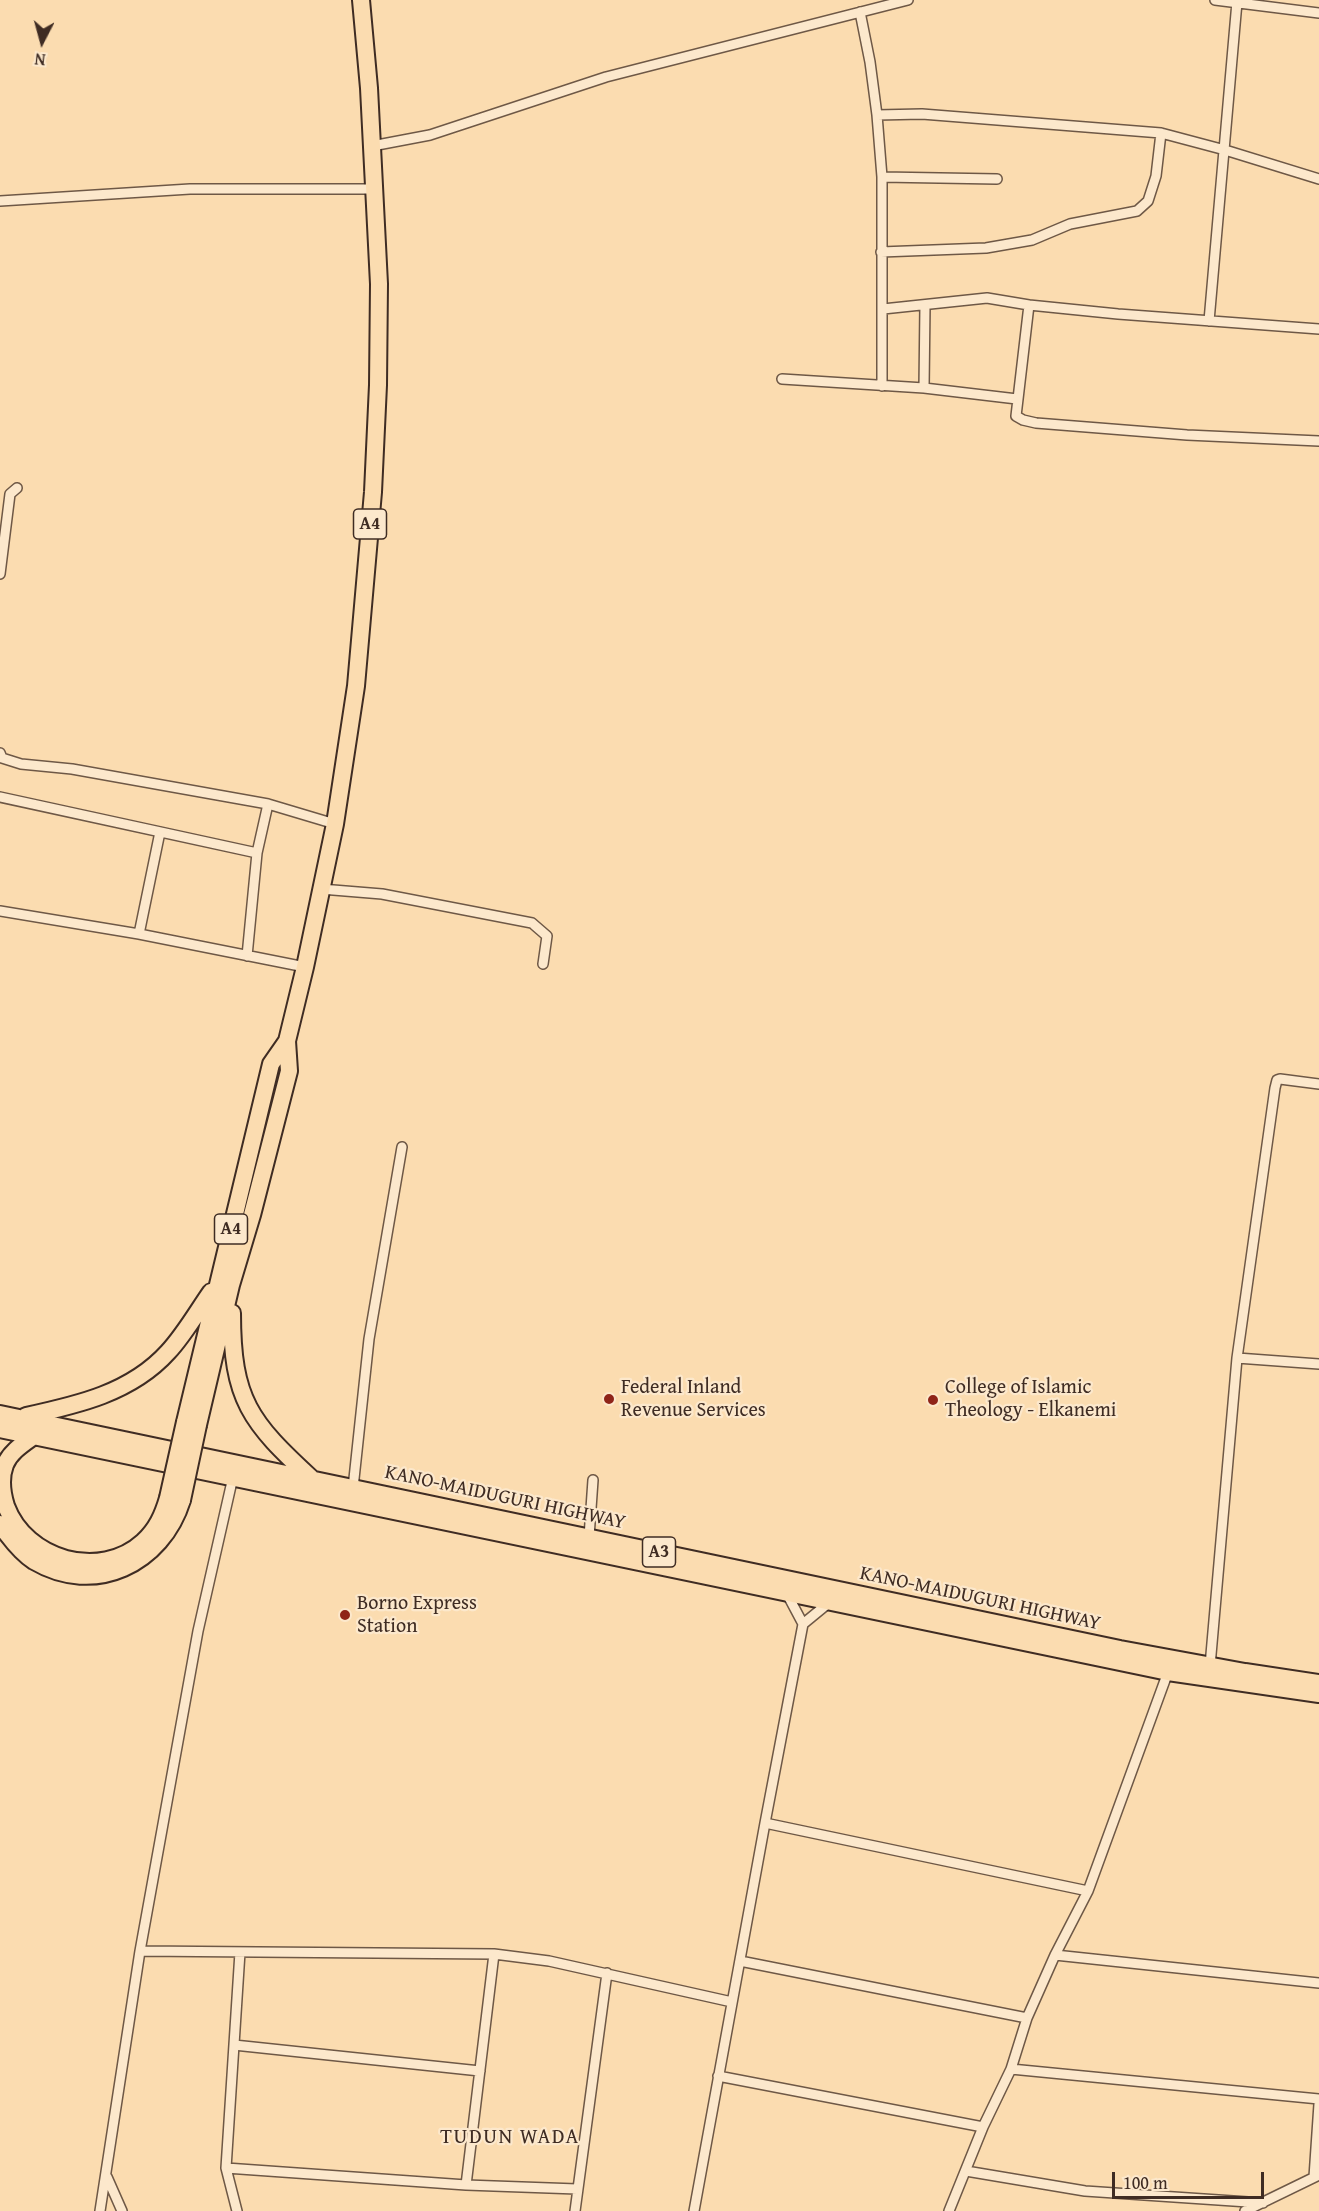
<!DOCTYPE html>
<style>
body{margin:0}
#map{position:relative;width:1319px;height:2211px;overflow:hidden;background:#fbdcb0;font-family:"Gentium Book Plus",serif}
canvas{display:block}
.north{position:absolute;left:12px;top:12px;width:60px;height:60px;-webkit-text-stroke:4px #fce8cc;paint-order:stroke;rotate:186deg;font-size:16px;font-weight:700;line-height:24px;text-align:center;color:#3f2c23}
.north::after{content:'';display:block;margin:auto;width:21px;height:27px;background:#3f2c23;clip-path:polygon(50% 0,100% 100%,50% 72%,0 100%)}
.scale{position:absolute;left:1112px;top:2172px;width:152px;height:27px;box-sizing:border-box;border:3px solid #3f2c23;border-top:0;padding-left:8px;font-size:18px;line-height:21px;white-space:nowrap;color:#3f2c23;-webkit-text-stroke:4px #fce8cc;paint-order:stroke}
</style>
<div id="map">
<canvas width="1319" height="2211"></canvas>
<div class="north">N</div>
<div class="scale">100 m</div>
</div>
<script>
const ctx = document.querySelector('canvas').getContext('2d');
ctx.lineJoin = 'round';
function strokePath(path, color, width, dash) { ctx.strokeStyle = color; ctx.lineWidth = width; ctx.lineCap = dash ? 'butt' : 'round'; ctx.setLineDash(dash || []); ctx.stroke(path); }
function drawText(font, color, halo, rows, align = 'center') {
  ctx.font = font + ' "Gentium Book Plus",serif'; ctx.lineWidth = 4.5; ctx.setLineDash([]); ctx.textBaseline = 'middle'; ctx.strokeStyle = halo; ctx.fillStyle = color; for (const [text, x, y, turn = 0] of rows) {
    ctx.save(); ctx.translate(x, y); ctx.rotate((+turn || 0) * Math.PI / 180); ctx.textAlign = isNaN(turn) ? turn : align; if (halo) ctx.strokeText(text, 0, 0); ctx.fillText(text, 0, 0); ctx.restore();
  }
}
const street = new Path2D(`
 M1215,0L1319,13
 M860,12L870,62L877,115L882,177V386
 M877,115L922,114L1161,133L1225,150L1319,179
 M372,146L430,135L606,77L908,0
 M882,177L997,179
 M0,201L190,189H376
 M881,252L986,248L1032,240L1070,224L1137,211L1148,201L1156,176L1161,133
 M883,309L987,298L1029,305
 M1209,321L1237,2
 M1319,329L1118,314L1029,305L1016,416L1023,420L1036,423L1187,435L1319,441
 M782,379L924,388L1017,399
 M924,388L925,305
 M0,574L10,494L17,488
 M0,753L2,758L21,764L72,769L268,804L335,824
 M0,797L257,853
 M321,889L382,894L532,923L547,936L543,964
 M0,911L139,934L305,967
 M139,934L160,832
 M247,956L257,853L268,804
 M1237,1358L1319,1364
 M353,1488L369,1339L402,1147
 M589,1537L593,1480
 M803,1624L831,1601
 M1210,1666L1237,1358L1275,1088L1277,1080L1280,1079L1319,1084
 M765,1823L1088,1891
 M140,1951L494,1954L549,1961L732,2002
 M1055,1955L1319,1983
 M740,1961L1027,2018
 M234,2045L480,2071
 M1011,2069L1319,2099
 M718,2076L983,2127
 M226,2168L466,2185L577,2189
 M966,2171L1085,2191L1263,2203
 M107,2177L122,2211
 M1314,2177L1319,2104
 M466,2185L494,1954
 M100,2211L140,1951L198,1631L233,1477
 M237,2211L226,2168L240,1952
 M575,2211L607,1973
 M694,2211L765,1823L803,1624L786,1592
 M949,2211L983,2127L1011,2069L1027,2018L1055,1955L1088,1891L1168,1672
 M1245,2211L1319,2175`);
const highway = new Path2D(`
 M232,1313C232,1400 250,1422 312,1479
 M0,1414L1120,1649L1245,1672L1319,1683
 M26,1416C77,1405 131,1393 168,1352C184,1335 197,1312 211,1292
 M185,1422L271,1064L287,1041
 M198,1425L231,1285L252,1215L289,1071L287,1041L305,967L335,824L356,686L373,492L378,385L379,284L369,88L361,0
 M0,1429L1168,1672L1319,1694
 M34,1436C23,1444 10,1452 5,1465C0,1478 2,1493 6,1506C26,1560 100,1581 143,1542C157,1529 163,1515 168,1498
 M0,1524C9,1537 20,1552 34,1561C95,1597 162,1564 182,1500`);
const highwayBridge = new Path2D(`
 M168,1498L185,1422
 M182,1500L198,1425`);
const markers = [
 [609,1399,6,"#8f2418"],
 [933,1400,6,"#8f2418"],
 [345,1615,6,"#8f2418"]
];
const shields = [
 [370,524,33],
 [231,1229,33],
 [659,1552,33]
];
const shieldNames = [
 ["A4",370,524],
 ["A4",231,1229],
 ["A3",659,1552]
];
const poiNames = [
 ["Federal Inland",621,1388],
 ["Revenue Services",621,1411],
 ["College of Islamic",945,1388],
 ["Theology - Elkanemi",945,1411],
 ["Borno Express",357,1604],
 ["Station",357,1627]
];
const streetNames = [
 ["KANO-MAIDUGURI HIGHWAY",505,1498,12],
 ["KANO-MAIDUGURI HIGHWAY",980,1599,12]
];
const neighbourhoodNames = [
 ["TUDUN WADA",510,2138]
];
strokePath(street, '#6e5846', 12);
strokePath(highway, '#3f2c23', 20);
strokePath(street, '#fce8cc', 9);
strokePath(highway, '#fbdcb0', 16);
strokePath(highwayBridge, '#3f2c23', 20, []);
strokePath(highwayBridge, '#fbdcb0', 16);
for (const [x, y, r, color] of markers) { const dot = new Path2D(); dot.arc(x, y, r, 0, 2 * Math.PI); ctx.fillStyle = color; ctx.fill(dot); strokePath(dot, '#fce8cc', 2); }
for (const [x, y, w] of shields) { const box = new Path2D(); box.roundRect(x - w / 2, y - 15, w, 30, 4.5); ctx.fillStyle = '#fce8cc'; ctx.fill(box); strokePath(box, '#3f2c23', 1.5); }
drawText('bold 18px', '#3f2c23', null, shieldNames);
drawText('20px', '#3f2c23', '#fce8cc', poiNames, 'left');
drawText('20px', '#3f2c23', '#fce8cc', streetNames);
ctx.letterSpacing = '1.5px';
drawText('21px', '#3f2c23', '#fce8cc', neighbourhoodNames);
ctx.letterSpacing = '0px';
</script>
